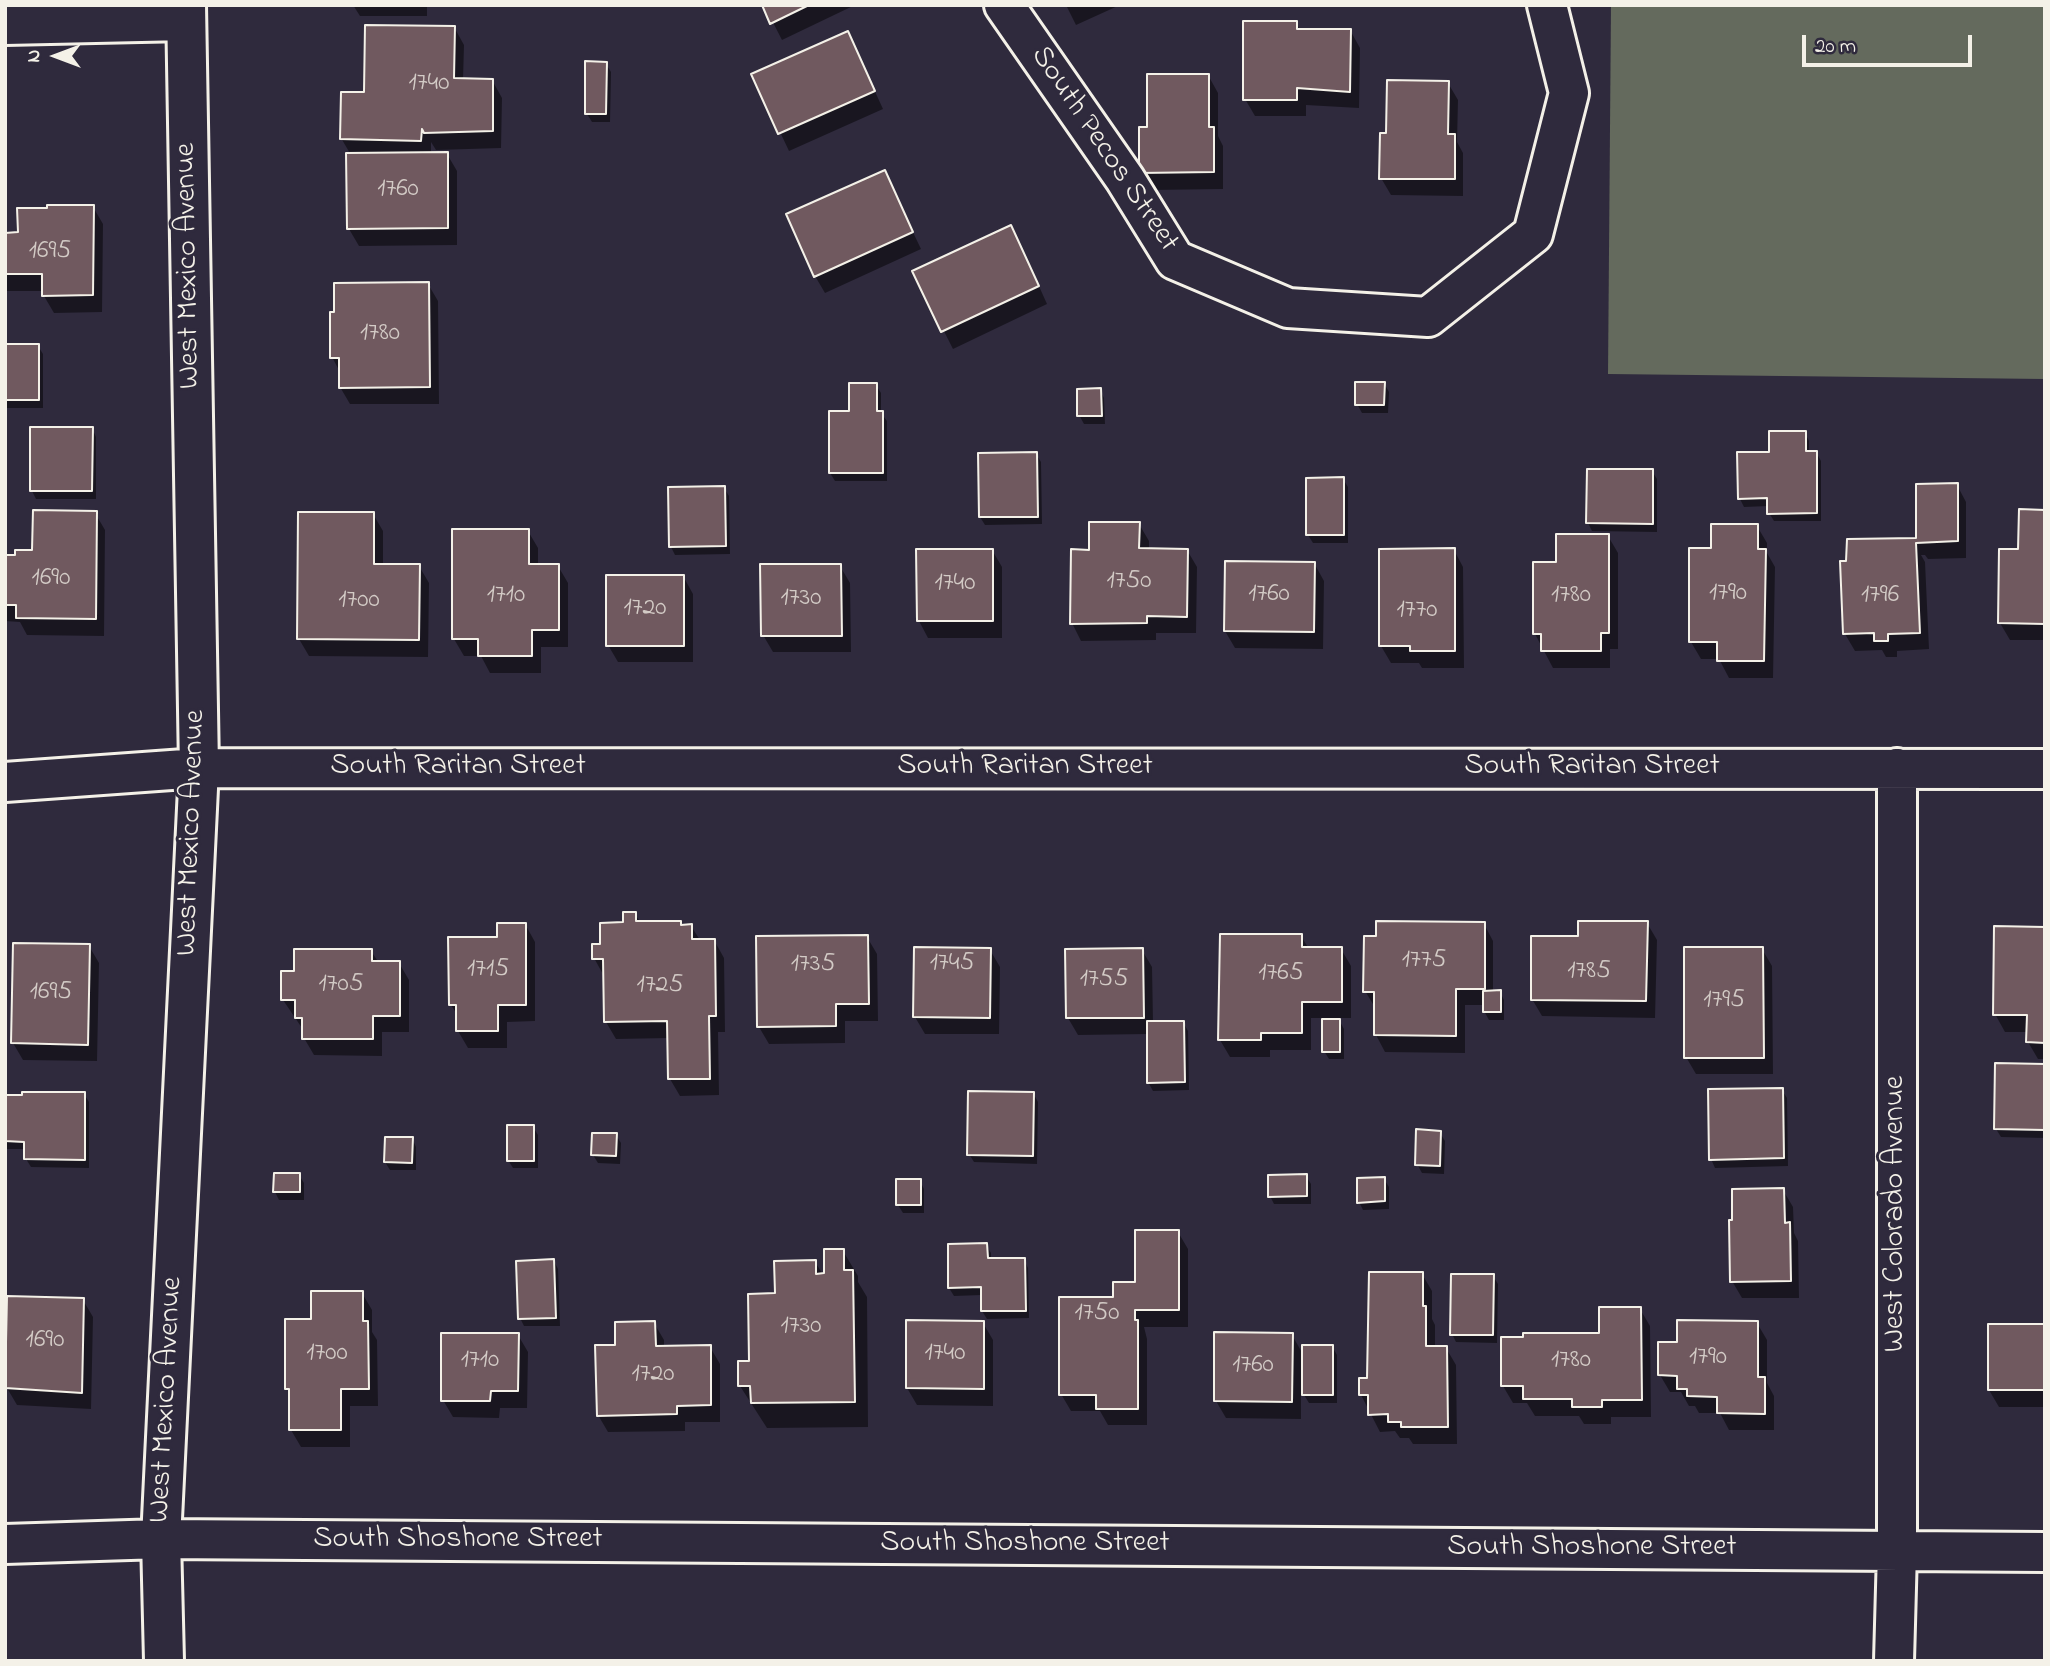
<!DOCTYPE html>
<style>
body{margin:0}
#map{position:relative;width:2050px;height:1666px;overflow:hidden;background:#2f2a3d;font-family:"Indie Flower",sans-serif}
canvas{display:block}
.frame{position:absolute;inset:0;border:7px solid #f4f1e8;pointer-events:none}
.north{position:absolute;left:21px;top:21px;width:70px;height:70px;-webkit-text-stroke:5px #2f2a3d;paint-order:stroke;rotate:270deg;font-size:19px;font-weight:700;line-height:28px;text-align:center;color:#f4f1e8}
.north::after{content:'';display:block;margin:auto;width:24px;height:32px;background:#f4f1e8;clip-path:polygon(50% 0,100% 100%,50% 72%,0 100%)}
.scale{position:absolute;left:1802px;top:35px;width:170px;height:32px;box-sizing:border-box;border:4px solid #f4f1e8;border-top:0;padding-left:9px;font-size:21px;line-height:24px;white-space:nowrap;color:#f4f1e8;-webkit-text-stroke:5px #2f2a3d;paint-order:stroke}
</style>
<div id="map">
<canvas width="2050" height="1666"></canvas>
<div class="frame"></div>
<div class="north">N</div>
<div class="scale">20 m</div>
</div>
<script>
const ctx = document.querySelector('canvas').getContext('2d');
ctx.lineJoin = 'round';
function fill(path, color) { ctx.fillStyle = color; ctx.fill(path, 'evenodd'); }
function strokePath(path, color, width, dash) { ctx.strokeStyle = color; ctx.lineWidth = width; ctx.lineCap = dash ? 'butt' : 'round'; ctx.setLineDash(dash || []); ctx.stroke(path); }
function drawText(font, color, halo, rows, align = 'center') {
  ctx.font = font + ' "Indie Flower",sans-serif'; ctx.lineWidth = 6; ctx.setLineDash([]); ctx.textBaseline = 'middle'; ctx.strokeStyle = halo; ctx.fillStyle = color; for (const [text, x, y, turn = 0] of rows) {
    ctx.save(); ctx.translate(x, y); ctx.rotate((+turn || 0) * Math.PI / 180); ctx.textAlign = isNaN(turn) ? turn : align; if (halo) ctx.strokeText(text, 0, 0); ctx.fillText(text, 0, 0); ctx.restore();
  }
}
const green = new Path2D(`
 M1611,5H2045V379L1608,374Z`);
const shadow = new Path2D(`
 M353,5H427V16H360Z
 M764,5H855L782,40Z
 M1066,5H1120L1076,25Z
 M1296,22L1300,30H1350L1360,48L1359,108L1306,105V116H1255L1245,99Z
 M454,27L464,45L463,80H492L502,98L501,148L436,150L431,142V154H447L457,171V245L359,246L349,229L348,155H351L341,138L366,94Z
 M848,33L883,109L789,151L753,75Z
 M606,64L611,72L610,122H592L587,114Z
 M1208,75L1218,93V136L1223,146V189L1151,190L1141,172L1148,129Z
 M1448,83L1458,100L1457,142L1463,153V196L1391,195L1381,178L1388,135Z
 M884,172L921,249L825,293L815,276Z
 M93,207L103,224L102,312L54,313L44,296V291H5V234H19Z
 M1020,244L1047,304L953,349L914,272Z
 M428,284L438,301L439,404H350L340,387V372L332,357Z
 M5,345L38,346L43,354V408H5Z
 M1384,383L1389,392L1388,413H1362L1357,404Z
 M876,385L881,393V413L887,421V481H835L830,473L851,413Z
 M1100,390L1104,398L1105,424H1084L1079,415Z
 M92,428L96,437V499H36L32,491Z
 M1805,433L1809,441V452H1816L1821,461V521H1774L1769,513V506L1744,507L1740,499L1771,454Z
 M1036,454L1041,462L1042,524L985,525L980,517Z
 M1652,471L1657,479V532L1592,531L1588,523Z
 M1343,479L1348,487V543H1313L1308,535V480Z
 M1957,485L1966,502V558L1928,559L1925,555H1921L1925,562L1929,649L1897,651V657H1886L1882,650L1855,651L1845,634L1918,540Z
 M724,488L729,496L730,554L675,555L671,547Z
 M2045,511V640H2010L2000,623L2019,550Z
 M95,513L105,530L104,636L27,635L20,622L5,621V557H17L33,552Z
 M373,514L383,531V566H419L429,583L428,657L309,656L299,639Z
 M1139,524L1149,541V550H1187L1197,567L1196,633H1156V640L1081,641L1072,623L1091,552Z
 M1757,526L1767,543V553L1775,567L1773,678H1729L1719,659H1701L1691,642L1712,550Z
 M528,531L538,548V566H558L568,583V647H541V673H490L481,656H464L454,639Z
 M1608,536L1618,553V649H1610V668H1553L1535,634L1558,564Z
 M992,550L1002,567V638H928L919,621Z
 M1454,550L1463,567L1464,668H1422L1419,663H1391L1381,646Z
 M1314,563L1324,581L1323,649L1235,648L1225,631Z
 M840,566L850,583L851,652H773L763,635Z
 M683,576L693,594V662H618L608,645Z
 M635,914L641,923H680L682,927L691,926L700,940H714L724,958L725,1032H718L719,1095L680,1096L670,1079L669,1038L616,1039L606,1022L604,976L594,958L602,945Z
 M1647,923L1657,940L1655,1018L1542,1016L1532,999L1580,938Z
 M525,924L535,942V1021L507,1022V1048H468L458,1031V1016L451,1005L499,939Z
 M1484,924L1493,941V992H1500L1504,1000V1020H1489L1484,1011V1005H1465V1053L1385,1052L1376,1035V1009L1365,991Z
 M2045,929V1059H2038L2028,1042V1032H2005L1995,1014Z
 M1301,936L1309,949H1341L1351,966V1018H1338L1344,1029V1059H1329L1324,1051V1018H1311V1050H1270V1057H1230L1220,1040Z
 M867,937L877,954L878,1021H845V1043L769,1044L759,1027Z
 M89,946L99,963L97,1061L23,1060L13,1043Z
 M1762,949L1772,966L1773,1074H1696L1686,1057Z
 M990,950L1000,967L999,1034H925L915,1017Z
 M1142,950L1152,967L1153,1022H1183L1188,1031L1189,1090L1153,1091L1148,1082V1034L1078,1035L1068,1018Z
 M371,951L379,963H399L409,980V1032H382V1056L314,1055L304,1038V1031L283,1000L295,973Z
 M2045,1066V1138L2001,1137L1996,1129Z
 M1782,1090L1787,1098L1788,1166L1715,1168L1711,1159Z
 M1033,1093L1038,1102L1037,1164L974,1162L969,1154Z
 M84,1094L89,1102V1168L31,1167L26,1159V1149H5V1097Z
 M533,1127L538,1135V1168H513L508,1160Z
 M1440,1133L1445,1141L1444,1174L1422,1173L1417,1164Z
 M616,1135L621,1143L620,1164L598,1163L593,1155Z
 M412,1138L416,1147V1170H390L385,1162Z
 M276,1175H299L304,1183V1200H279L275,1192Z
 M1306,1176L1311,1184V1204H1274L1270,1196Z
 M1384,1179L1389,1187V1209L1363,1210L1359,1202Z
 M898,1181H920L924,1189V1213H903L898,1205Z
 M1783,1190L1793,1207L1794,1233L1798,1241L1799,1298H1742L1732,1281Z
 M1178,1232L1188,1249V1327H1144L1147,1339V1425H1108L1100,1411H1071L1061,1394L1115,1299L1137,1283Z
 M986,1245L991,1253V1260L1024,1259L1028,1268L1029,1318L987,1319L982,1311V1295L954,1296L949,1288Z
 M843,1251L858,1276V1282L867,1297L868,1427L767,1428L740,1386L777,1295L815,1262L826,1279Z
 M554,1261L558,1269L560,1326H524L520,1318Z
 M1422,1274L1432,1291V1319L1435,1325V1348H1446L1456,1365L1457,1444H1413L1409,1438H1400L1395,1431L1380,1432L1361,1395V1380H1369Z
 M1493,1276L1498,1284L1497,1343L1456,1342L1452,1334Z
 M362,1293L372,1310V1332L377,1340L378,1406H350V1447H301L291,1430V1395L287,1388L313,1321Z
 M83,1300L93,1317L91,1409L17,1405L7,1388Z
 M1640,1309L1650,1326L1651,1417H1611V1424H1584L1579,1416H1535L1527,1403H1513L1503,1386L1525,1339L1601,1335Z
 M654,1323L664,1340V1348L710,1347L720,1364V1422H685V1431L608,1432L598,1415L616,1347Z
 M983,1323L993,1340V1406L917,1405L907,1388Z
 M1757,1323L1767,1340V1383L1774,1396V1430H1729L1720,1413H1699L1695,1406H1689L1681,1392H1670L1660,1375L1679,1344Z
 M2045,1326V1407H1999L1989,1390Z
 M518,1335L528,1352L527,1408H500L499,1418L453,1417L443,1400Z
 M1292,1335L1304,1356L1332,1346L1337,1355V1403H1309L1301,1390V1419L1226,1418L1216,1401Z`);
const building = new Path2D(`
 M762,5H809L770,24Z
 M1243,21H1297V29H1351L1350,92L1297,88V100H1243Z
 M365,25L455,26L454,78L493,79V131L424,133L422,129L421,141L340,139L341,92H364Z
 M848,31L875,91L778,134L751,74Z
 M585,61L607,62L606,114H585Z
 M1147,74H1209V127H1214V172L1139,173V127H1147Z
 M1387,80L1449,81L1448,134H1455V179H1379L1380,133H1386Z
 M448,152V228L347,229L346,153Z
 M885,170L913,232L814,277L786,214Z
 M47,205H94L93,295L42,296V274H5V233L18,232L17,208H47Z
 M1011,225L1039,286L941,332L912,271Z
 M429,282L430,387L339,388V358H330V312H334V283Z
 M5,344H39V400H5Z
 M1355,382H1385L1384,405H1355Z
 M849,383H877V411H883V473H829V411H849Z
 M1101,388L1102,416H1077V389Z
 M30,427H93L92,491H30Z
 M1769,431H1806V451H1817V513L1767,514V498L1738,499L1737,452H1769Z
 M1037,452L1038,517H979L978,453Z
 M1587,469H1653V524L1586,523Z
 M1344,477V535H1306V478Z
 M1958,483V541L1916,543L1920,633L1888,634V641H1874V633L1843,634L1840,561H1846L1847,539L1916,538V484Z
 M725,486L726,546L669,547L668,487Z
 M2019,509L2045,510V624L1998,623L1999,549H2018Z
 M33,510L97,511L96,619L16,618V605H5V555H15V550H32Z
 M298,512H374V564H420L419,640L297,639Z
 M1089,522H1140L1139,548L1188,549L1187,617L1147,616V623L1070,624L1071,549L1089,550Z
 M1711,524H1758V549H1766L1764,661H1717V642H1689V548H1711Z
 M452,529H529V564H559V630H532V656H478V639H452Z
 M1556,534H1609V633H1601V651H1541V634H1533V562H1556Z
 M1455,548V651H1410V646H1379V549Z
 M916,549H993V621H917Z
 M1225,561L1315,562L1314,632L1224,631Z
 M760,564H841L842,636H761Z
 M606,575H684V646H606Z
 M623,912H636V921H681V925L692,924V939H715L716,1016H709L710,1079H668L667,1021L604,1022L603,959H592V944H600V923L623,922Z
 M1376,921L1485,922V989H1456V1036L1374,1035V992H1363L1364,936H1376Z
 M1578,921H1648L1646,1001L1531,1000V936H1578Z
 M497,923H526V1005H498V1031H456V1005H449L448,937H497Z
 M1994,926L2045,927V1043L2026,1042L2027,1015H1993Z
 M1220,934H1302V947H1342V1002H1302V1033H1261V1040H1218Z
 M868,935L869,1004H836V1026L757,1027L756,936Z
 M13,943L90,944L88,1045L11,1043Z
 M914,947L991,948L990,1018L913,1017Z
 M1684,947H1763L1764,1058H1684Z
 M1143,948L1144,1018H1066L1065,949Z
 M294,949H372V961H400V1016H373V1039H302V1018H295V1000H281V971H294Z
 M1501,990V1012H1483V991Z
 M1322,1019H1340V1052H1322Z
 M1147,1021H1184L1185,1082L1147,1083Z
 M1995,1063L2045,1064V1130L1994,1129Z
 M1783,1088L1784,1158L1709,1160L1708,1089Z
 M968,1091L1034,1092L1033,1156L967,1155Z
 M22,1092H85V1160L24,1159V1142L5,1141V1095H22Z
 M507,1125H534V1161H507Z
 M1416,1129L1441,1131L1440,1166L1415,1165Z
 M592,1133H617L616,1156L591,1155Z
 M385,1137H413L412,1163L384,1162Z
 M274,1173H300V1192H273Z
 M1307,1174V1196L1268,1197V1175Z
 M1385,1177V1201L1357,1203V1178Z
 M896,1179H921V1205H896Z
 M1784,1188L1785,1223L1790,1222L1791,1281L1730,1282L1729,1220H1732V1189Z
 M1135,1230H1179V1310H1135V1320H1138V1409H1096V1395H1059V1297H1113V1282H1135Z
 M987,1243L988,1258H1025L1026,1311H981V1287L948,1288V1244Z
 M824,1249H844V1270H853L855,1402L751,1403L750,1386H738V1361H749L748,1294L775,1293L774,1261L816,1260V1274L824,1273Z
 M554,1259L556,1318L518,1319L516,1261Z
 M1369,1272H1423V1306H1426V1346H1447L1448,1427H1401V1422H1388V1414L1368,1415V1395H1359V1378H1367Z
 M1451,1274H1494L1493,1335H1450Z
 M311,1291H363V1321H368L369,1389H341V1430H289V1389H285V1319H311Z
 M7,1296L84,1298L82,1393L5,1388Z
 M1599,1307H1641L1642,1400H1602V1407H1572V1399H1523V1386H1501V1337H1523V1333H1599Z
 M906,1320L984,1321V1389L906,1388Z
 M1677,1320L1758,1321V1377H1765V1414L1717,1413V1397L1687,1396V1389H1677V1376L1658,1375V1342H1677Z
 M655,1321L656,1346L711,1345V1405L677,1406V1414L597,1416L595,1345H615V1322Z
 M1988,1324H2045V1390H1988Z
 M1214,1332L1293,1333L1292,1402L1214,1401Z
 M441,1333H519L518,1391H491L490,1401H441Z
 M1302,1345H1333V1395H1302Z`);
const minor = new Path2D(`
 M1004,5L1125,179L1175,260L1288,308L1428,317L1533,234L1569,93L1547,5
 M5,25L186,21
 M5,782L199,768L2045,769
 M5,1544L161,1539L2045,1552
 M164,1661L161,1539L199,768L186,5
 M1894,1661L1897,1551V768`);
const numberNames = [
 ["1740",429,85],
 ["1760",398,191],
 ["1695",50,253],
 ["1780",380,335],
 ["1690",51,580],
 ["1750",1129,583],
 ["1740",955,585],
 ["1790",1728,595],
 ["1760",1269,596],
 ["1710",506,597],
 ["1780",1571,597],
 ["1796",1880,597],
 ["1730",801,600],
 ["1700",359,602],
 ["1720",645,610],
 ["1770",1417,612],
 ["1775",1424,962],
 ["1745",952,965],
 ["1735",813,966],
 ["1715",488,971],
 ["1785",1589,973],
 ["1765",1281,975],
 ["1755",1104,981],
 ["1705",341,986],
 ["1725",660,987],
 ["1695",51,994],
 ["1795",1724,1002],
 ["1750",1097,1315],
 ["1730",801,1328],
 ["1690",45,1342],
 ["1700",327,1355],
 ["1740",945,1355],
 ["1790",1708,1359],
 ["1710",480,1362],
 ["1780",1571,1362],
 ["1760",1253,1367],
 ["1720",653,1376]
];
const streetNames = [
 ["South Pecos Street",1103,150,56],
 ["West Mexico Avenue",190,266,-91],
 ["South Raritan Street",458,768],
 ["South Raritan Street",1025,768],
 ["South Raritan Street",1592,768],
 ["West Mexico Avenue",193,833,-88],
 ["West Colorado Avenue",1897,1214,-90],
 ["West Mexico Avenue",168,1400,-87],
 ["South Shoshone Street",458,1541],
 ["South Shoshone Street",1025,1545],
 ["South Shoshone Street",1592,1549]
];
fill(green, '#646a5d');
fill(shadow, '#0007');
fill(building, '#70595f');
strokePath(building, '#f4f1e8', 2);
strokePath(minor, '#f4f1e8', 44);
strokePath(minor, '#2f2a3d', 38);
drawText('26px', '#d3cbc6', null, numberNames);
drawText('30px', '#f4f1e8', '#2f2a3d', streetNames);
</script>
